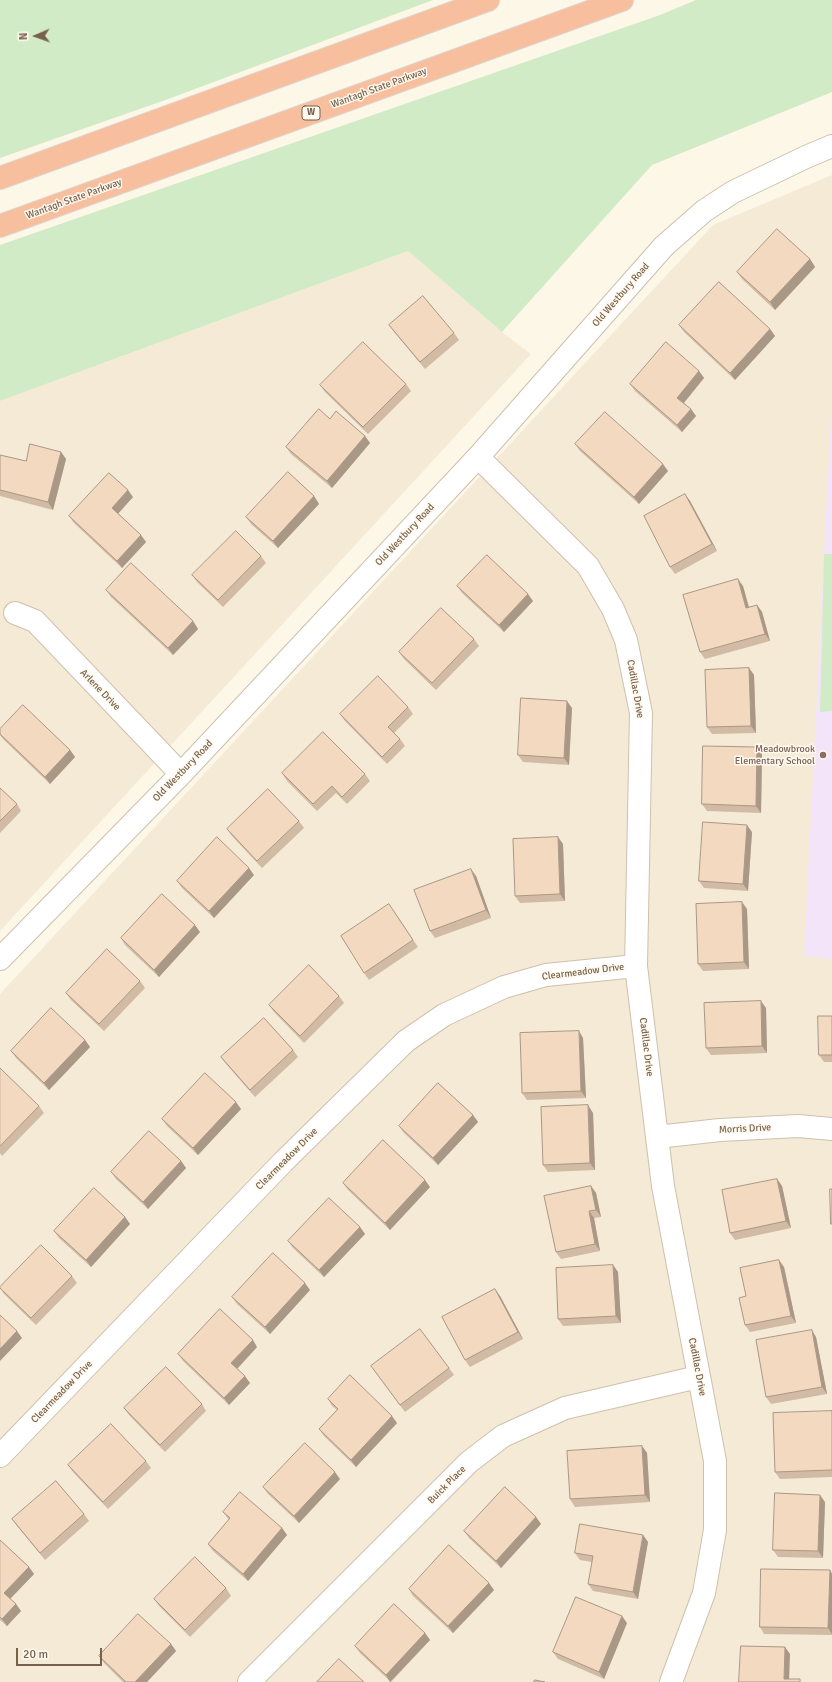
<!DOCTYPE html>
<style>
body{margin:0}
#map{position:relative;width:832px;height:1682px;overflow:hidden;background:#fdf7e8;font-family:Signika,sans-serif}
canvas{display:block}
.north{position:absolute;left:16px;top:16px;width:40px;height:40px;-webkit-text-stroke:3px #fffaef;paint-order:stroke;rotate:268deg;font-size:11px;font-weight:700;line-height:16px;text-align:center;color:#78604b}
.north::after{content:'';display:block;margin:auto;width:14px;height:18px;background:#78604b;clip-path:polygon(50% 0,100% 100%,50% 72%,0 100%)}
.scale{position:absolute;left:16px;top:1648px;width:86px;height:18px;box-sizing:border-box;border:2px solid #78604b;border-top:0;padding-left:5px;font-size:12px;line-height:14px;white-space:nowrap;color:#78604b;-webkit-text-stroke:3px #fffaef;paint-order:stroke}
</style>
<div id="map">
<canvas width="832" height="1682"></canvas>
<div class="north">N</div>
<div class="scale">20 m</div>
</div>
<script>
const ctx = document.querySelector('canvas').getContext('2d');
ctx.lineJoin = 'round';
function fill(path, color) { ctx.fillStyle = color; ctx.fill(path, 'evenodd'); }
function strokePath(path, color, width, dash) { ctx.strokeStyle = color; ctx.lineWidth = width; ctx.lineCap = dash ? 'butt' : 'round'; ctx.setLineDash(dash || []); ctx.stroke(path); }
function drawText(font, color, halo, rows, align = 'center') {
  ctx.font = font + ' Signika,sans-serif'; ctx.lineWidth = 3; ctx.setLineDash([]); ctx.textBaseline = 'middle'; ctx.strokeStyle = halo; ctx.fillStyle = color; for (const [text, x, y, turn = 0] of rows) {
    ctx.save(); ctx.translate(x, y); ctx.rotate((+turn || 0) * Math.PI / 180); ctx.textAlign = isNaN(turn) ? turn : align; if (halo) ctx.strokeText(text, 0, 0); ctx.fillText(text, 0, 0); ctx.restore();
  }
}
const residential = new Path2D(`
 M832,175V1682H0V994L713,225Z
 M408,251L502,332L531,354L0,931V401Z`);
const education = new Path2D(`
 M832,395V959L804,956Z`);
const green = new Path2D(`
 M0,0H433L171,98L0,158Z
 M696,0H832V92L652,165L502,332L408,251L0,401V245L660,15Z
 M824,554H832V711L820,712Z`);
const minor = new Path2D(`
 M478,457L588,566L613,609L626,640L641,713L636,966L663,1186L715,1461V1530L704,1593L671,1682
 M15,613L35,621L181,774
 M0,959L181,774L478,457L664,246L704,211L733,192L806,157L832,146
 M657,1137L720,1130L798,1126L832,1129
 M0,1456L283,1162L406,1041L444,1015L504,987L546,975L636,966
 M249,1682L469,1462L503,1436L565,1408L698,1377`);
const highway = new Path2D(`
 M0,178L488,0
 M0,226L622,0`);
const wall = new Path2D(`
 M810,259L815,267L775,310L742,279L737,272Z
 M389,325L454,333L459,340L425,369L394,332Z
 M679,325L770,329L775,336L735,380L684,332Z
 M699,371L704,378L684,403L691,409L696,416L682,432L635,391L630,384Z
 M406,384L411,391L368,434L325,392L320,385Z
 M330,419L365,436L370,443L332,488L291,454L286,447Z
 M575,444L668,471L639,504L580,451Z
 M61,452L66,459L53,510L0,496V455L26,461Z
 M685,494L690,501L717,551L675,574L670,567Z
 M314,496L319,504L278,548L251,524L246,517Z
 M133,497L118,513L146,542L122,568L74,523L69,516Z
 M261,556L266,563L223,607L197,582L192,575Z
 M457,586L533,601L504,632L462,593Z
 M743,586L749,608L757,605L762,612L770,641L705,659L700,652Z
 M106,590L193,621L198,629L173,655L111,597Z
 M474,639L479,646L436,690L404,659L399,652Z
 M749,668L754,675L756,733L712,734L707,727Z
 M408,707L413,714L394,733L400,739L405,746L387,764L345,721L340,714Z
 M572,708L569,765L523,762L518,755Z
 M0,729L70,750L75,757L50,784L3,739L0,735Z
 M762,754L761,813L707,811L702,804Z
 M282,773L365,774L370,781L347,804L336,793L317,811L287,781Z
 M0,788L17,804L21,811L0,833Z
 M299,821L304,828L262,868L232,836L227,829Z
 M752,832L748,891L704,888L699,881Z
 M563,844L565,901L520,903L515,896Z
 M254,875L214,918L182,888L177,881Z
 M476,876L491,918L435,938L430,931Z
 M389,904L418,947L369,980L364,973Z
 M747,909L749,969L703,971L698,964Z
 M200,932L159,977L125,945L121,938Z
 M140,981L145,988L104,1031L71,1000L66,993Z
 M339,996L344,1003L304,1043L274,1012L269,1005Z
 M766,1008L767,1053L711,1055L706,1048Z
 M832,1016V1062H824L819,1055Z
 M583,1038L586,1098L527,1100L522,1093Z
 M85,1040L90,1047L49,1090L16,1058L11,1051Z
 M293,1050L298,1057L255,1097L226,1064L221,1057Z
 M0,1068L39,1106L44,1113L2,1156L0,1153Z
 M241,1109L198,1155L167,1126L162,1119Z
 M593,1113L595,1170L548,1172L543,1165Z
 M473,1115L478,1122L438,1165L404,1133L399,1126Z
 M181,1161L186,1168L148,1209L116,1179L111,1172Z
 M777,1179L782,1186L791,1228L735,1240L730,1233Z
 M343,1183L430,1187L390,1230L348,1190Z
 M591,1186L596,1193L601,1217L594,1218L600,1251L561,1259L556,1252Z
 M125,1217L130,1224L91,1267L59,1238L54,1231Z
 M360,1227L365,1234L324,1277L293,1248L288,1241Z
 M613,1265L618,1272L621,1323L563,1326L558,1319Z
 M784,1267L796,1323L750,1332L745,1325L746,1296Z
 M72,1276L77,1283L36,1325L4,1294L0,1288Z
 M310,1290L270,1334L237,1304L232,1297Z
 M500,1296L523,1339L470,1367L465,1360Z
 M816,1337L827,1394L771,1404L766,1397Z
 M257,1347L237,1369L250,1383L229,1405L183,1361L178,1354Z
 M449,1368L454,1375L405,1412L376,1373Z
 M328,1399L397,1423L356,1467L324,1436L319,1429L337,1410L332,1406Z
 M202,1404L206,1411L165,1452L129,1415L124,1408Z
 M832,1411V1477L780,1479L775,1472Z
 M642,1446L647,1453L650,1502L575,1507L570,1499Z
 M146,1461L151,1468L108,1509L73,1472L68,1465Z
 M340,1479L299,1523L268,1494L263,1487Z
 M825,1502L823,1558L778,1557L773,1550Z
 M223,1512L282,1528L287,1535L248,1581L213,1551L208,1544L229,1520Z
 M84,1514L89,1521L45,1560L17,1526L12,1519Z
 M536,1517L541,1524L501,1568L469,1538L464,1531Z
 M643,1535L648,1542L638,1599L593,1591L588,1584L592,1562L580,1560L575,1553Z
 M0,1540L29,1567L34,1574L10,1599L16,1604L21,1611L7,1626L0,1620Z
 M830,1570L832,1574V1635L764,1634L760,1627Z
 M226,1588L231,1596L190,1637L159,1606L154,1599Z
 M409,1589L494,1590L453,1633L413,1596Z
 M627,1623L604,1679L558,1659L553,1652Z
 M425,1633L430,1640L391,1682L360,1653L355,1646Z
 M171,1644L176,1651L147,1682H123L104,1663L99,1656Z`);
const shadedWall = new Path2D(`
 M810,259L815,267L775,310L770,302Z
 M770,329L775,336L735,380L730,373Z
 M699,371L704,378L682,405L677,398Z
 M691,409L696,416L682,432L677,425Z
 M365,436L370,443L332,488L327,481Z
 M61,452L66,459L53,510L48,502Z
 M663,464L668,471L639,504L634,497Z
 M128,490L133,497L117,515L112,508Z
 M685,494L690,501L717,551L712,544Z
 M314,496L319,504L278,548L273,541Z
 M141,535L146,542L122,568L117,561Z
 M738,579L743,586L751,615L746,608Z
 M528,594L533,601L504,632L499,625Z
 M757,605L762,612L770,641L765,634Z
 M193,621L198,629L173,655L168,648Z
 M749,668L754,675L756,733L751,726Z
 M567,701L572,708L569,765L564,758Z
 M757,747L762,754L761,813L756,806Z
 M70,750L75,757L50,784L45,777Z
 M747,825L752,832L748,891L743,884Z
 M558,837L563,844L565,901L560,894Z
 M249,868L254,875L214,918L209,911Z
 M471,869L476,876L491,918L486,910Z
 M742,902L747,909L749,969L744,962Z
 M195,925L200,932L159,977L154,970Z
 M761,1001L766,1008L767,1053L762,1046Z
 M579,1031L583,1038L586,1098L581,1091Z
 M85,1040L90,1047L49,1090L44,1083Z
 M236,1102L241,1109L198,1155L193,1148Z
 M588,1105L593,1113L595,1170L590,1163Z
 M473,1115L478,1122L438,1165L433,1158Z
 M181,1161L186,1168L148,1209L143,1202Z
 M777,1179L782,1186L791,1228L786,1221Z
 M425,1180L430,1187L390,1230L385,1223Z
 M591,1186L596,1193L601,1217L596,1210Z
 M589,1211L594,1218L600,1251L595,1244Z
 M125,1217L130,1224L91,1267L86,1260Z
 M360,1227L365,1234L324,1277L319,1270Z
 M779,1260L784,1267L796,1323L791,1316Z
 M613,1265L618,1272L621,1323L616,1316Z
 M305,1283L310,1290L270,1334L265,1327Z
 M495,1289L500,1296L523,1339L518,1332Z
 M812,1330L816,1337L827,1394L822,1387Z
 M17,1331L22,1338L0,1361V1349Z
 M253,1340L257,1347L236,1370L231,1363Z
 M245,1376L250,1383L229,1405L224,1398Z
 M392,1416L397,1423L356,1467L351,1460Z
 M642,1446L647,1453L650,1502L645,1495Z
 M335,1472L340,1479L299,1523L294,1516Z
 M820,1495L825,1502L823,1558L818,1551Z
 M536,1517L541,1524L501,1568L496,1561Z
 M282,1528L287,1535L248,1581L243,1574Z
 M643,1535L648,1542L638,1599L633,1592Z
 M29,1567L34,1574L9,1600L4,1593Z
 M830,1570L832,1574V1634L828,1628Z
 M489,1583L494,1590L453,1633L448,1626Z
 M16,1604L21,1611L7,1626L2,1619Z
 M622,1616L627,1623L604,1679L599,1672Z
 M425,1633L430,1640L390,1682L386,1675Z
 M171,1644L176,1651L147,1682H135Z
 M785,1647L790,1654L789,1682L784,1679Z`);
const building = new Path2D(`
 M777,229L810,259L770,302L737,272Z
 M719,282L770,329L730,373L679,325Z
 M423,296L454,333L420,362L389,325Z
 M363,342L406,384L363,427L320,385Z
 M666,342L699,371L677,398L691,409L677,425L630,384Z
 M319,409L330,419L336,411L365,436L327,481L286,447Z
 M605,412L663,464L634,497L575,444Z
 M30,444L61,452L48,502L0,490V455L26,461Z
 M288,472L314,496L273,541L246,517Z
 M109,473L128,490L112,508L141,535L117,561L69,516Z
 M685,494L712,544L670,567L644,516Z
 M236,531L261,556L218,600L192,575Z
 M487,555L528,594L499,625L457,586Z
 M131,563L193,621L168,648L106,590Z
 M738,579L746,608L757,605L765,634L700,652L683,595Z
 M441,608L474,639L432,683L399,652Z
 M749,668L751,726L707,727L705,670Z
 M378,676L408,707L388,727L400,739L382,757L340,714Z
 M521,698L567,701L564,758L518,755Z
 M23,705L70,750L45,777L0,734V729Z
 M323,732L365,774L342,797L332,786L313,804L282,773Z
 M703,746L757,747L756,806L702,804Z
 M0,788L17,804L0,821Z
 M268,789L299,821L257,861L227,829Z
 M703,822L747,825L743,884L699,881Z
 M217,837L249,868L209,911L177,881Z
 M558,837L560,894L515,896L513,839Z
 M471,869L486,910L430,931L414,890Z
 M162,894L195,925L154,970L121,938Z
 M742,902L744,962L698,964L696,904Z
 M389,904L413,940L364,973L341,936Z
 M107,949L140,981L99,1024L66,993Z
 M309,965L339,996L300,1036L269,1005Z
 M761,1001L762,1046L706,1048L704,1003Z
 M51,1008L85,1040L44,1083L11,1051Z
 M818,1016H832V1055H819Z
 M264,1018L293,1050L250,1090L221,1057Z
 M579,1031L581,1091L522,1093L520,1033Z
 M0,1068L39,1106L0,1146Z
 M205,1073L236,1102L193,1148L162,1119Z
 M438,1083L473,1115L433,1158L399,1126Z
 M588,1105L590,1163L543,1165L541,1107Z
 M149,1131L181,1161L143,1202L111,1172Z
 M383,1140L425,1180L385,1223L343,1183Z
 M777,1179L786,1221L730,1233L722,1190Z
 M591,1186L596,1210L589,1211L595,1244L556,1252L544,1196Z
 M94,1188L125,1217L86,1260L54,1231Z
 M830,1189H832V1224H831Z
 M329,1198L360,1227L319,1270L288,1241Z
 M41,1245L72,1276L31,1318L0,1288V1287Z
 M273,1253L305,1283L265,1327L232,1297Z
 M779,1260L791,1316L745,1325L739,1298L746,1296L740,1268Z
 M613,1265L616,1316L558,1319L556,1268Z
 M495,1289L518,1332L465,1360L442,1317Z
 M220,1309L253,1340L231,1363L245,1376L224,1398L178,1354Z
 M0,1315L17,1331L0,1349Z
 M420,1329L449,1368L400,1405L371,1366Z
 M812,1330L822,1387L766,1397L756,1340Z
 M166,1367L202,1404L160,1445L124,1408Z
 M350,1375L392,1416L351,1460L319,1429L338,1409L328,1399Z
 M832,1411V1470L775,1472L773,1413Z
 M111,1424L146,1461L103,1502L68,1465Z
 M305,1443L335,1472L294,1516L263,1487Z
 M642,1446L645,1495L570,1499L567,1451Z
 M56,1481L84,1514L40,1553L12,1519Z
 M505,1487L536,1517L496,1561L464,1531Z
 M240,1492L282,1528L243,1574L208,1544L230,1518L223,1512Z
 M775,1493L820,1495L818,1551L773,1550Z
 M580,1524L643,1535L633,1592L588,1584L593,1556L575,1553Z
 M0,1540L29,1567L4,1593L16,1604L2,1619L0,1617Z
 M449,1545L489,1583L448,1626L409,1589Z
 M195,1557L226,1588L185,1630L154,1599Z
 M761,1569L830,1570L828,1628L760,1627Z
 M576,1597L622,1616L599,1672L553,1652Z
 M394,1604L425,1633L386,1675L355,1646Z
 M138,1614L171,1644L135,1682H126L99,1656Z
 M741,1646L785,1647L784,1679H800V1682H739Z
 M339,1659L364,1682H317Z
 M535,1680L545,1682H534Z`);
const markers = [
 [823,755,4,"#8d6e63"]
];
const shields = [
 [311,113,18]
];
const shieldNames = [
 ["W",311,113]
];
const streetNames = [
 ["Wantagh State Parkway",379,88,-20],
 ["Wantagh State Parkway",74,199,-20],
 ["Old Westbury Road",621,295,-49],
 ["Old Westbury Road",405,535,-47],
 ["Cadillac Drive",635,689,80],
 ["Arlene Drive",100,690,46],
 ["Old Westbury Road",183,771,-46],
 ["Clearmeadow Drive",583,972,-7],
 ["Cadillac Drive",646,1047,83],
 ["Morris Drive",745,1129,-3],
 ["Clearmeadow Drive",287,1159,-45],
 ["Cadillac Drive",697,1367,79],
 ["Clearmeadow Drive",62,1392,-46],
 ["Buick Place",447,1485,-45]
];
const educationNames = [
 ["Meadowbrook",815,749],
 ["Elementary School",815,761]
];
fill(residential, '#f5ead6');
fill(education, '#f4e4f9');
fill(green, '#d1ebc6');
strokePath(minor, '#cfc0ad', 24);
strokePath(highway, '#dcd6d0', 24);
strokePath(minor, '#fff', 22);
strokePath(highway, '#f7bf9e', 22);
fill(wall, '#d1bba4');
fill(shadedWall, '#aa9886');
fill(building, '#f3d9bf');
strokePath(building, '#aa9886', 1);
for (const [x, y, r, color] of markers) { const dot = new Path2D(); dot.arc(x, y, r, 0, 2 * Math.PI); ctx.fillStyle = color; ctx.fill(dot); strokePath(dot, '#fffaef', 1.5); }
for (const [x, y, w] of shields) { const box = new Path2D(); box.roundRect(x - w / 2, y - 7, w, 14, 3); ctx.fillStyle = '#fffaef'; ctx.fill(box); strokePath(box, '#78604b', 1); }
drawText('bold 9px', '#78604b', null, shieldNames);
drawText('10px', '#78604b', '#fffaef', streetNames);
drawText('10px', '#785e54', '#fffaef', educationNames, 'right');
</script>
